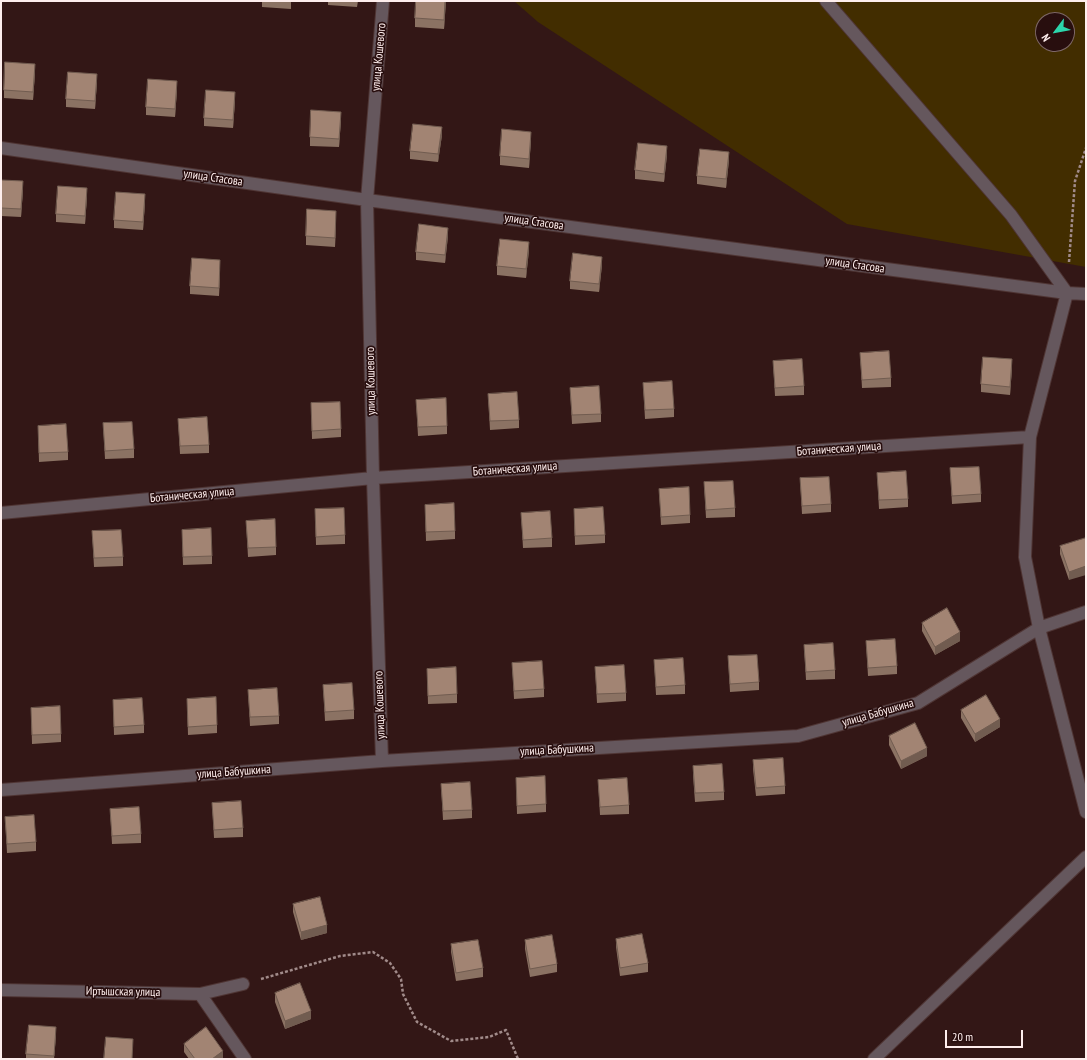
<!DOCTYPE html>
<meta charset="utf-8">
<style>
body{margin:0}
#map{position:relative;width:1087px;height:1060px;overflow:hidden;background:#331716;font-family:"PT Sans Narrow",sans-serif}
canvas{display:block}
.frame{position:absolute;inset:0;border:2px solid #feeeed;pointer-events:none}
.north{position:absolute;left:1035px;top:12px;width:40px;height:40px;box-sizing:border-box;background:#280e0e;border:1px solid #7e6867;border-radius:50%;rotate:238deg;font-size:11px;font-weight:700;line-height:16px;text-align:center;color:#feeeed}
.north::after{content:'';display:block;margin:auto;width:14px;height:18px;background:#2cd5ab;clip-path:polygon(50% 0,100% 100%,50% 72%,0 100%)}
.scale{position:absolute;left:945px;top:1030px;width:78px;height:18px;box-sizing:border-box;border:2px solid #feeeed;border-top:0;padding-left:5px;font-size:12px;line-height:14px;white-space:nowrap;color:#feeeed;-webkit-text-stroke:3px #280e0e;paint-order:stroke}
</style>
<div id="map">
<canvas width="1087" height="1060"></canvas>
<div class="frame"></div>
<div class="north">N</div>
<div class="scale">20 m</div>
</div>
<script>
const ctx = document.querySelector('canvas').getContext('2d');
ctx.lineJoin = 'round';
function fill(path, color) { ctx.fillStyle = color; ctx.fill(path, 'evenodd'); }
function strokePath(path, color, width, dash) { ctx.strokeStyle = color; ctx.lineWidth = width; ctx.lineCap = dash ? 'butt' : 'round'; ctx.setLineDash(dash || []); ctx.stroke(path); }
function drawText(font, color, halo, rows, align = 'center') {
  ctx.font = font + ' "PT Sans Narrow",sans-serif'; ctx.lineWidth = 3.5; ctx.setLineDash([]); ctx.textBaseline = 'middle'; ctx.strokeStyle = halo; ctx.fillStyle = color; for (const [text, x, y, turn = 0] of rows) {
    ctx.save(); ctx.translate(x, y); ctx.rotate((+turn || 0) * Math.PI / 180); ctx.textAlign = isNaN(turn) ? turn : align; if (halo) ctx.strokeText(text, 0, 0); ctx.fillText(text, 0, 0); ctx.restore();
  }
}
const green = new Path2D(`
 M514,1H1086V267L847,224L538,22ZM1043,20H1067V44H1043Z`);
const path = new Path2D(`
 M1069,262L1075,181L1086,148
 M261,979L340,956L373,952L390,963L401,979L403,994L417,1022L451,1041L489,1037L506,1030L518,1059`);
const minor = new Path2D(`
 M826,1L1011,215L1067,293
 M1,148L367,200L1067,293L1086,294
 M1067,293L1030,437L1025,557L1039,628L1086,812
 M1,513L373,478L1030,437
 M382,761L373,478L367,200L383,1
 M1,790L382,761L798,736L918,703L1039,628L1086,612
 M1,990L200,994L243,984
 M200,994L245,1059
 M874,1059L1086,857`);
const wall = new Path2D(`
 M262,1H291V9L262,7Z
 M328,1H358L357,7L328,5Z
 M446,1L444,29L415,27V18Z
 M35,73L33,100L4,98V90Z
 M97,82L95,109L66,107V99Z
 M177,90L175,117L146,115V107Z
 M235,101L233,128L204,126V118Z
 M341,120L339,147L310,146V137Z
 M442,135L438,162L410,159V151Z
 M531,140L529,168L500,165V156Z
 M667,155L664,182L635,179V170Z
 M729,160L726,188L697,184V176Z
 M1,180L23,190L21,217L1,216Z
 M87,197L85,224L56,222V214Z
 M145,203L143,230L114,228V220Z
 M336,219L335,247L306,245V236Z
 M448,236L445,263L416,260V252Z
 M529,250L526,278L497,275V266Z
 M602,265L599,292L570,289V281Z
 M220,269L219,296L190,294V286Z
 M860,353L891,378V387L862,388Z
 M773,361L804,386V395L775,396Z
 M1012,368L1010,395L981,392V384Z
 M643,383L674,409V417L645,419Z
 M570,388L601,414V422L572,424Z
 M488,394L519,420V428L490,430Z
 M416,400L447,426V434L418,436Z
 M311,403L341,429V437L312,439Z
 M178,419L209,445V453L180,454Z
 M103,423L134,449V458L105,459Z
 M38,426L68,452V460L39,462Z
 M950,468L981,494V502L952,504Z
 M877,473L908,499V507L879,509Z
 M800,478L831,504V512L802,514Z
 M704,482L735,508V517L706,518Z
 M659,489L690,515V523L661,525Z
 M425,505L455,531V539L426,541Z
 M315,509L345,535V544L316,545Z
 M574,509L605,535V543L575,545Z
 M521,513L552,538V547L523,548Z
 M246,521L276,547V555L248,557Z
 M182,530L212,556V564L183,565Z
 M92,531L123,557V566L94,567Z
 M1086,538L1069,580L1060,554V546Z
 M922,623L960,641L935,655L922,631Z
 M866,641L897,666V674L868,676Z
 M804,645L835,670V679L806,680Z
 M728,656L759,682V690L730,692Z
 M654,660L685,685V694L656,695Z
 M512,663L544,689V697L514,699Z
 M595,667L626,693V701L597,703Z
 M427,669L457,694V703L428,704Z
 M323,685L354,710V719L325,721Z
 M248,690L279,716V724L250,726Z
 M187,699L217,725V733L188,735Z
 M113,700L144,725V733L114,735Z
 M31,708L61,734V742L32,744Z
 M961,710L1000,727L975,742L961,718Z
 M889,736L927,756L901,769L889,745Z
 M753,760L785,786V794L756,796L753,769Z
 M693,766L724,792V800L695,802L693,775Z
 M516,778L546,804V812L517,814Z
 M598,780L629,805V814L600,815Z
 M441,784L472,810V818L443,820Z
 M212,803L243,828V837L214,838Z
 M110,809L141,834V843L112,844Z
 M5,817L36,842V851L7,853Z
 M293,904L327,933L301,940L293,912Z
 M616,939L648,963V972L620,976L616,947Z
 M525,940L557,964V972L530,977L525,949Z
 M451,944L483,968V977L456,981L451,952Z
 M275,993L311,1019L285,1029L275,1002Z
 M56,1035L54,1059H26V1054Z
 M184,1044L223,1059H189L184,1052Z`);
const shadedWall = new Path2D(`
 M445,1H446L444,29V20Z
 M35,64V73L33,100V92Z
 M97,74V82L95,109V101Z
 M177,81V90L175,117V109Z
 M235,92V101L233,128V120Z
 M341,112V120L339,147V139Z
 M442,127V135L438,162V154Z
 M531,132V140L529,168V159Z
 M667,146V155L664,182V174Z
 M729,152V160L726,188V179Z
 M23,181V190L21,217V209Z
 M87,188V197L85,224V216Z
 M145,194V203L143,230V222Z
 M336,211V219L335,247V238Z
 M448,228V236L445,263V255Z
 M529,242V250L526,278V269Z
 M602,257V265L599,292V284Z
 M220,260V269L219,296V288Z
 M1012,359V368L1010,395V387Z
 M1086,566V575L1069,580V572Z
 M960,632V641L935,655V647Z
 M1000,719V727L975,742V734Z
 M927,748V756L901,769V761Z
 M327,925V933L301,940V932Z
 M311,1011V1019L285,1029V1021Z
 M56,1027V1035L54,1059Z
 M223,1051V1059H212Z`);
const building = new Path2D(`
 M416,1H445L444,20L415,18Z
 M5,62L35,64L33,92L4,90Z
 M68,72L97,74L95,101L66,99Z
 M148,79L177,81L175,109L146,107Z
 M206,90L235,92L233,120L204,118Z
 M311,110L341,112L339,139L310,137Z
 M413,124L442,127L438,154L410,151Z
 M502,129L531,132L529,159L500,156Z
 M638,143L667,146L664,174L635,170Z
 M700,149L729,152L726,179L697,176Z
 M1,180L23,181L21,209L1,208Z
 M58,186L87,188L85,216L56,214Z
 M116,192L145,194L143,222L114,220Z
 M307,209L336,211L335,238L306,236Z
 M419,224L448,228L445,255L416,252Z
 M500,239L529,242L526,269L497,266Z
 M573,253L602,257L599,284L570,281Z
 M192,258L220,260L219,288L190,286Z
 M889,351L891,378L862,380L860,353Z
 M983,357L1012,359L1010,387L981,384Z
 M802,359L804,386L775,388L773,361Z
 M672,381L674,409L645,410L643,383Z
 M599,386L601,414L572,415L570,388Z
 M517,392L519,420L490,421L488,394Z
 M446,398L447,426L418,427L416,400Z
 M340,402L341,429L312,431L311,403Z
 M207,417L209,445L180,446L178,419Z
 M132,422L134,449L105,451L103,423Z
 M66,424L68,452L39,453L38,426Z
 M979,467L981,494L952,496L950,468Z
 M906,471L908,499L879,500L877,473Z
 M829,477L831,504L802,506L800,478Z
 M733,481L735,508L706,510L704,482Z
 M689,487L690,515L661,517L659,489Z
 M454,503L455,531L426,532L425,505Z
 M603,507L605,535L575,536L574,509Z
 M344,508L345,535L316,537L315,509Z
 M550,511L552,538L523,540L521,513Z
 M275,519L276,547L248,548L246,521Z
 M211,528L212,556L183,557L182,530Z
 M121,530L123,557L94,558L92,531Z
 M1086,538V566L1069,572L1060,546Z
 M947,608L960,632L935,647L922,623Z
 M895,639L897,666L868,668L866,641Z
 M833,643L835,670L806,672L804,645Z
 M757,655L759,682L730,684L728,656Z
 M683,658L685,685L656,687L654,660Z
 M542,661L544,689L514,691L512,663Z
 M624,665L626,693L597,694L595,667Z
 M456,667L457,694L428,696L427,669Z
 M352,683L354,710L325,712L323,685Z
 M277,688L279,716L250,717L248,690Z
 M986,695L1000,719L975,734L961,710Z
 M216,697L217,725L188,727L187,699Z
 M142,698L144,725L114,727L113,700Z
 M60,706L61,734L32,735L31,708Z
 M915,723L927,748L901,761L889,736Z
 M783,758L785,786L756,788L753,760Z
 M722,764L724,792L695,793L693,766Z
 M545,776L546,804L517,806L516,778Z
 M627,778L629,805L600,807L598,780Z
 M470,782L472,810L443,811L441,784Z
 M241,801L243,828L214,830L212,803Z
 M139,807L141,834L112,836L110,809Z
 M34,815L36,842L7,844L5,817Z
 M320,897L327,925L301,932L293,904Z
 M642,934L648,963L620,968L616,939Z
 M552,935L557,964L530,969L525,940Z
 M478,940L483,968L456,973L451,944Z
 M300,983L311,1011L285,1021L275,993Z
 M29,1025L56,1027L54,1056L26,1054Z
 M206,1027L223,1051L212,1059H195L184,1044Z
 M106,1037L133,1039L132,1059H104Z`);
const streetNames = [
 ["улица Кошевого",379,57,-85],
 ["улица Стасова",213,178,8],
 ["улица Стасова",534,222,8],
 ["улица Стасова",855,265,8],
 ["улица Кошевого",371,381,-91],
 ["Ботаническая улица",839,449,-4],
 ["Ботаническая улица",515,469,-4],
 ["Ботаническая улица",192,495,-5],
 ["улица Кошевого",380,705,-92],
 ["улица Бабушкина",878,713,-16],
 ["улица Бабушкина",557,750,-3],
 ["улица Бабушкина",234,772,-4],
 ["Иртышская улица",123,992,1]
];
fill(green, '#422d00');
strokePath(minor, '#4f3534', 14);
strokePath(path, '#a18b8a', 2.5, [3, 2]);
strokePath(minor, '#65575d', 12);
fill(wall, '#8b7263');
fill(shadedWall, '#715c50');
fill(building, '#a28473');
strokePath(building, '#715c50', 1);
drawText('12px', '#feeeed', '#280e0e', streetNames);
</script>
